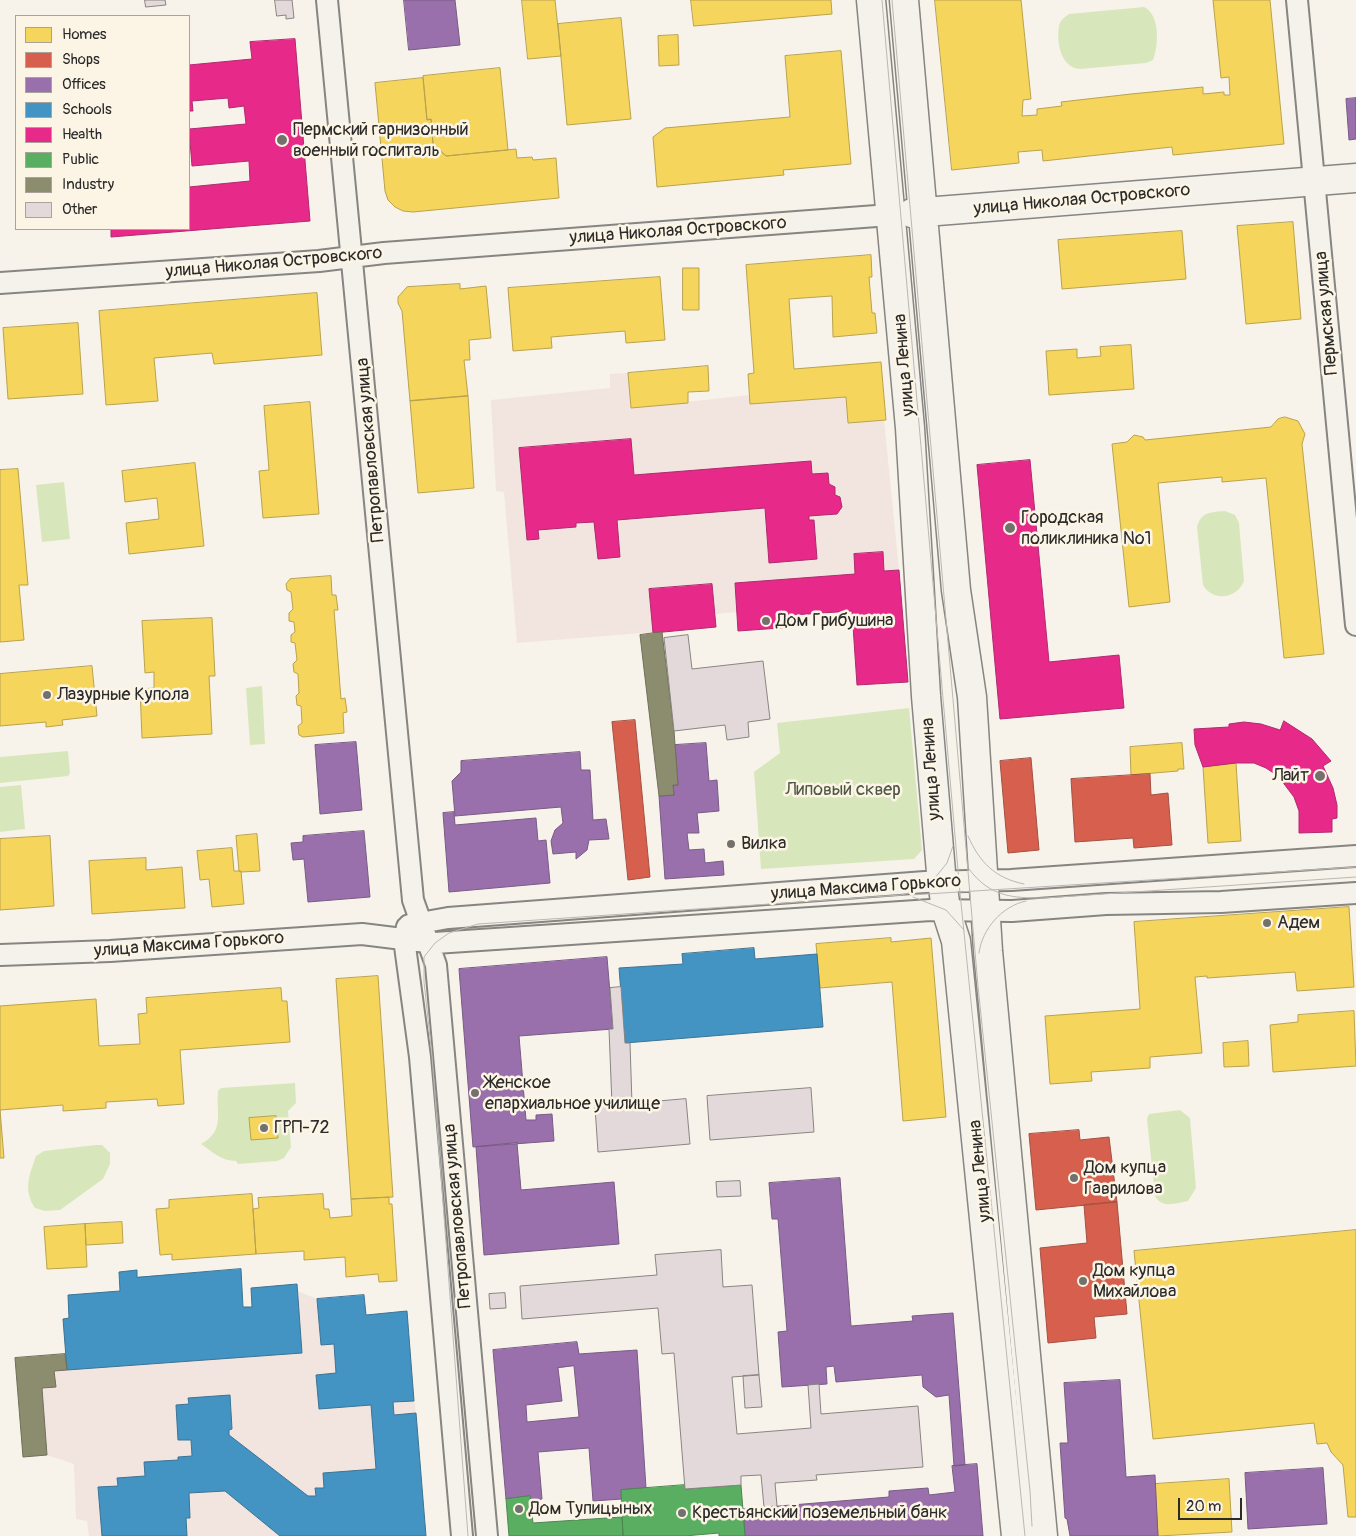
<!DOCTYPE html>
<meta charset="utf-8">
<style>
body{margin:0}
#map{position:relative;width:1356px;height:1536px;overflow:hidden;background:#f7f3ea;font-family:Pangolin,sans-serif}
canvas{display:block}
.legend{position:absolute;left:15px;top:15px;width:175px;height:215px;box-sizing:border-box;background:#fcf5e5;border:1px solid #a8a49b;margin:0;padding:6px 9px;list-style:none;font-size:15px;color:#2b2b2b}
.legend li{display:flex;align-items:center;gap:10px;height:25px}
.legend b{width:25px;border:1px solid #a8a49b}
.scale{position:absolute;left:1178px;top:1498px;width:64px;height:22px;box-sizing:border-box;border:2px solid #2b2b2b;border-top:0;padding-left:6px;font-size:15px;line-height:18px;white-space:nowrap;color:#2b2b2b;-webkit-text-stroke:4px #fcf5e5;paint-order:stroke}
</style>
<div id="map">
<canvas width="1356" height="1536"></canvas>
<ul class="legend">
<li><b style="height:14px;background:#f6d55c"></b>Homes</li>
<li><b style="height:14px;background:#d6604d"></b>Shops</li>
<li><b style="height:14px;background:#9970ab"></b>Offices</li>
<li><b style="height:14px;background:#4393c3"></b>Schools</li>
<li><b style="height:14px;background:#e7298a"></b>Health</li>
<li><b style="height:14px;background:#5aae61"></b>Public</li>
<li><b style="height:14px;background:#8c8c6e"></b>Industry</li>
<li><b style="height:14px;background:#e4d9da"></b>Other</li>
</ul>
<div class="scale">20 m</div>
</div>
<script>
const ctx = document.querySelector('canvas').getContext('2d');
ctx.lineJoin = 'round';
function fill(path, color) { ctx.fillStyle = color; ctx.fill(path, 'evenodd'); }
function strokePath(path, color, width, dash) { ctx.strokeStyle = color; ctx.lineWidth = width; ctx.lineCap = dash ? 'butt' : 'round'; ctx.setLineDash(dash || []); ctx.stroke(path); }
function drawText(font, color, halo, rows, align = 'center') {
  ctx.font = font + ' Pangolin,sans-serif'; ctx.lineWidth = 5; ctx.setLineDash([]); ctx.textBaseline = 'middle'; ctx.strokeStyle = halo; ctx.fillStyle = color; for (const [text, x, y, turn = 0] of rows) {
    ctx.save(); ctx.translate(x, y); ctx.rotate((+turn || 0) * Math.PI / 180); ctx.textAlign = isNaN(turn) ? turn : align; if (halo) ctx.strokeText(text, 0, 0); ctx.fillText(text, 0, 0); ctx.restore();
  }
}
const built = new Path2D(`
 M628,373L631,408L750,395L751,404L846,397L848,423L884,420L899,570L884,571L882,552L854,554L855,574L735,583L737,612L715,614L716,627L517,643L504,492L496,491L491,400L610,388V374Z
 M241,1269L243,1307H252L251,1288L297,1284L298,1291L317,1299L364,1295L366,1315L407,1311L426,1536H89L87,1521L76,1519L74,1464L47,1455L23,1457L15,1358L65,1354L63,1319L69,1318L68,1295L120,1291L119,1272L137,1270L138,1277Z`);
const green = new Path2D(`
 M1144,7C1160,14 1159,45 1153,60L1146,63L1080,69C1061,68 1056,42 1059,26C1060,20 1065,17 1069,14Z
 M64,482L70,539L42,542L36,485Z
 M1225,511L1235,515L1239,523L1244,581C1237,599 1213,602 1203,585L1197,527C1201,512 1211,512 1225,511Z
 M262,686L265,744L250,745L246,688Z
 M909,708L922,850L914,859L761,869L754,772L780,753L777,723Z
 M68,751L70,773L68,776L0,783V757Z
 M21,785L25,829L0,832V787Z
 M295,1083L296,1103L288,1111L291,1147L284,1158L277,1161L238,1164L236,1161C221,1161 213,1152 201,1144C225,1131 216,1115 218,1091L221,1088Z
 M1180,1110L1190,1118L1196,1188L1188,1201C1176,1203 1162,1209 1155,1196L1147,1119L1149,1114Z
 M96,1145H102L110,1153V1164L103,1179L60,1210L45,1211L35,1208C23,1190 29,1176 36,1156L44,1151Z`);
const homes = new Path2D(`
 M522,0H555L561,56L528,59Z
 M691,0H831L832,14L694,26Z
 M935,0H1021L1031,99L1023,100L1022,116L1037,115V109L1062,106L1061,102L1131,94L1203,87V94L1224,92V95H1230L1229,77L1221,78L1213,0H1270L1284,144L1173,155L1172,147L1043,161L1042,150L1018,152L1019,163L952,170Z
 M621,18L631,119L567,125L558,24Z
 M678,35L679,65L659,66L658,36Z
 M841,51L851,164L783,170L784,175L657,187L653,137L665,128L790,117L785,56Z
 M500,68L508,150L446,156L433,144L431,119L427,120L423,76Z
 M423,78L427,120L431,119L433,144L446,156L516,149L517,158L532,157L533,160L556,158L559,198L413,212L403,211L395,207L388,200L385,191L375,83Z
 M1293,222L1301,319L1246,324L1237,226Z
 M1182,231L1186,279L1062,289L1058,240Z
 M871,255L872,277H869L872,313H875L877,333L833,337L832,296L789,299L794,369L881,362L886,420L848,423L846,397L750,404L748,374L754,373L746,265Z
 M683,268H699V310H683Z
 M660,277L665,340L626,343L625,331L551,337L552,348L513,351L508,288Z
 M460,284V289L486,286L491,338L469,340L470,360H464L468,396L410,401L402,311L398,303V297L407,287Z
 M317,293L322,355L214,364L212,353L154,358L158,401L106,405L99,311Z
 M78,323L83,394L8,399L3,328Z
 M1131,345L1134,389L1049,395L1046,351L1077,349V358L1101,356L1100,347Z
 M708,366L709,391L688,392V403L631,408L628,373Z
 M468,396L474,488L418,493L410,401Z
 M310,402L319,514L263,518L259,471L269,470L264,406Z
 M1285,417L1298,421L1305,434L1302,444L1324,654L1284,658L1266,478L1222,482V477L1158,483L1170,602L1129,607L1112,444L1127,442L1134,435L1143,437L1145,440L1271,427L1278,419Z
 M195,463L204,546L129,554L126,523L159,519L157,498L125,502L122,471Z
 M18,469L28,585H19L24,640L0,642V470Z
 M331,576L332,595H336L338,610H334L341,699L345,698L347,712L343,713L344,733L303,737L299,735L298,726L302,723L301,706L297,705L296,696L299,693L298,674L294,672L293,664L297,660L295,643L291,642V635L295,632L294,622L289,621V613L293,609L291,592L287,590L286,584L290,579Z
 M212,618L215,676H209L212,734L142,738L140,689L154,688V672L145,673L142,621Z
 M92,666L97,716L62,720L63,725L46,727V722L0,726V674Z
 M1182,743L1184,769H1178V771L1131,775L1130,747Z
 M1236,763L1241,841L1208,843L1203,767Z
 M257,834L260,871L241,872L239,871L236,836Z
 M50,836L54,906L0,910V839Z
 M232,848L234,871H241L244,904L212,907L209,879L200,880L197,851Z
 M146,858V870L182,867L185,908L92,914L89,861Z
 M1349,907L1354,987L1297,991L1295,972L1207,978V976L1195,977L1202,1053L1150,1057V1068L1091,1072L1092,1081L1050,1084L1045,1016L1140,1009L1134,922Z
 M891,938V942L931,938L946,1117L903,1121L892,982L820,988L816,944Z
 M378,976L393,1197L351,1199L336,979Z
 M281,988L282,1001H287L290,1042L180,1050L184,1104L158,1106L157,1099L106,1102V1108L63,1111V1105L0,1110L4,1158H0V1006L96,999L99,1046L140,1044L138,1014L147,1013L146,998Z
 M1354,1011L1356,1066L1273,1072L1270,1025L1298,1022V1015Z
 M1248,1041L1249,1066L1224,1067L1223,1043Z
 M276,1116L278,1138L251,1140L249,1118Z
 M252,1194L256,1254L172,1260V1254L160,1255L156,1209L169,1208V1200Z
 M323,1194L324,1209H329L330,1218L352,1216L351,1199L389,1197V1204H392L397,1281L379,1282L378,1274L346,1277L345,1257L304,1260V1251L256,1254L253,1209L259,1208L258,1198Z
 M122,1222L123,1243L86,1245L85,1224Z
 M85,1224L87,1267L47,1269L44,1227Z
 M1356,1230V1517H1348L1343,1465L1331,1452L1327,1443L1317,1444L1314,1423L1153,1439L1134,1251Z
 M1229,1479L1232,1532L1158,1536L1155,1484Z`);
const shops = new Path2D(`
 M635,720L650,877L628,880L612,722Z
 M1031,758L1039,850L1008,853L1000,761Z
 M1150,774L1151,795L1168,793L1172,845L1134,848L1133,838L1075,842L1071,779Z
 M1079,1130L1080,1140L1109,1137L1117,1202L1036,1210L1029,1134Z
 M1117,1202L1127,1314L1094,1317L1096,1338L1048,1343L1040,1248L1087,1243L1084,1205Z`);
const offices = new Path2D(`
 M404,0H455L460,45L409,50Z
 M1356,98V139L1349,140L1346,99Z
 M356,742L362,810L320,814L315,745Z
 M706,743L709,781L717,780L719,811L697,813L699,833H687L689,850L704,849L705,863L723,861L724,875L665,879L659,796L674,795L673,785H678L675,745Z
 M580,752L581,770H590L593,820L606,819L609,839L589,840L587,850L576,859V852L553,854L551,841L555,830L563,823L561,807L455,816L452,781L461,772V761Z
 M454,812L455,825L536,818L538,841L546,840L550,883L449,892L443,813Z
 M364,831L370,897L308,902L304,859L293,860L291,843L303,842V836Z
 M607,957L613,1029L519,1036L526,1120H536V1115L552,1114L554,1141L473,1147L459,969Z
 M517,1143L521,1190L614,1182L619,1244L484,1255L476,1147Z
 M840,1178L851,1326L913,1321L912,1316L953,1313L965,1465L954,1466L949,1395L936,1397L923,1387L922,1375L836,1382L834,1366L826,1367L827,1384L782,1387L778,1332L787,1331L778,1219H772L769,1183Z
 M577,1342L579,1354L637,1350L646,1488L621,1490L622,1499L593,1501L589,1448L538,1452L542,1499L531,1501L530,1496L506,1499L493,1350ZM574,1366L579,1417L527,1422L526,1405L562,1401L558,1368Z
 M1120,1380L1126,1477L1155,1475L1158,1536H1070L1067,1519L1065,1518L1060,1443H1068L1064,1383Z
 M977,1464L983,1536H745L743,1509L889,1497V1491L928,1488L929,1495L955,1492L952,1466Z
 M1323,1468L1327,1524L1248,1529L1245,1473Z`);
const schools = new Path2D(`
 M754,948L755,959L817,954L823,1027L625,1043L619,968L683,964L682,954Z
 M241,1269L243,1307H252L251,1288L297,1284L302,1353L67,1370L63,1319L69,1318L68,1295L120,1291L119,1272L137,1270V1277Z
 M364,1295L366,1315L407,1311L414,1401L393,1402L394,1415L416,1413L426,1536H280L225,1491L189,1493L190,1518H186L187,1536H102L98,1487L118,1486L117,1478L145,1476L144,1462L178,1460V1457L192,1456L191,1440H178L176,1405L189,1404L188,1398L230,1395L232,1429L229,1430V1435L308,1496H316L315,1488H324L323,1473L376,1469L371,1405L319,1409L316,1375L336,1373L334,1344L321,1345L317,1299Z`);
const health = new Path2D(`
 M295,39L310,221L111,237V229H189V187L250,181L249,161L192,166L189,129L246,124L244,106L229,108L228,98L192,101L193,111H189V65L252,59L250,42Z
 M631,439L634,475L811,461L812,474L828,473L829,484L835,487V495L840,497L842,507L837,514L809,516V520H814L817,559L769,563L765,508L617,520L620,557L598,559L594,522L576,523V527L538,530L539,539L527,540L519,448Z
 M1030,460L1049,662L1119,655L1124,708L1000,719L977,465Z
 M883,552L884,571L899,570L908,682L857,685L852,611L793,615L794,627L738,631L735,583L855,574L854,554Z
 M712,584L716,627L653,633L649,589Z
 M1284,721L1312,739L1331,761L1323,766L1333,788L1337,805V818L1332,819V832L1299,833V811L1294,797L1278,776L1266,768L1254,763H1236L1203,767L1195,745L1194,729L1229,727V724L1244,722L1261,724L1280,730Z`);
const public = new Path2D(`
 M685,1485V1489L741,1485L745,1536H719V1533L684,1536H623L621,1490Z
 M530,1496L533,1523L622,1517L623,1536H509L506,1499Z`);
const industry = new Path2D(`
 M662,632L674,731L678,785H673L674,795L659,796L640,635Z
 M65,1354L67,1370L54,1371L56,1387L42,1388L47,1455L23,1457L15,1358Z`);
const building = new Path2D(`
 M145,0H165L166,5L146,7Z
 M275,0H292L294,18L286,19V15L277,16Z
 M688,635L692,669L763,661L770,719L748,722L749,737L727,740L725,725L674,731L664,638Z
 M621,987L625,1043H630L632,1104L612,1105L609,1029H613L610,988Z
 M811,1088L814,1132L710,1140L707,1096Z
 M686,1099L690,1144L598,1152L595,1107Z
 M740,1181L741,1196L717,1197L716,1182Z
 M721,1250L723,1287L752,1285L759,1375L732,1377L737,1434L811,1428L808,1385L819,1384L821,1414L918,1406L923,1467L816,1475L817,1480L775,1483L777,1506L764,1507L761,1475L741,1476V1485L685,1489L674,1353L662,1354L658,1308L522,1319L520,1286L657,1275L655,1255Z
 M505,1293L506,1308L490,1309L489,1294Z
 M759,1375L762,1407L745,1408L743,1376Z`);
const street = new Path2D(`
 M327,0L413,900L436,965L487,1536
 M1297,0L1356,625
 M0,283L319,261L384,253L903,214
 M409,925L448,918L925,882L1011,880L1356,856
 M407,927L404,939L420,1057L462,1536
 M0,955L110,951L362,934L435,943L931,910L1012,911L1106,904L1221,902L1356,893`);
const secondary = new Path2D(`
 M904,0L956,590L972,697L988,951L1043,1536
 M912,213L1356,178`);
const primary = new Path2D(`
 M871,0L910,428L926,696L941,872L946,910L956,941L1016,1536`);
const tram = new Path2D(`
 M882,0L960,893L1025,1536
 M892,0L978,986L1030,1491L1032,1526
 M968,836C980,863 995,878 1024,884
 M969,869C990,897 1012,898 1044,898L1356,877
 M911,895L1356,867
 M913,897L946,910L964,930
 M979,953C982,929 1002,906 1026,901
 M468,1536L432,1056L424,982V957L435,943L449,933L478,924L901,895L913,892L934,879L947,863L953,846`);
const markers = [
 [282,140,6,"#72716e"],
 [1010,528,6,"#72716e"],
 [766,621,5,"#72716e"],
 [47,695,5,"#72716e"],
 [1320,776,6,"#72716e"],
 [731,844,5,"#72716e"],
 [1267,923,5,"#72716e"],
 [475,1093,5,"#72716e"],
 [264,1128,5,"#72716e"],
 [1074,1178,5,"#72716e"],
 [1083,1281,5,"#72716e"],
 [519,1509,5,"#72716e"],
 [682,1513,5,"#72716e"]
];
const poiNames = [
 ["Пермский гарнизонный",293,130],
 ["военный госпиталь",293,151],
 ["Городская",1021,518],
 ["поликлиника №1",1021,539],
 ["Дом Грибушина",776,621],
 ["Лазурные Купола",57,695],
 ["Лайт",1309,776,"right"],
 ["Вилка",741,844],
 ["Адем",1277,923],
 ["Женское",485,1083],
 ["епархиальное училище",485,1104],
 ["ГРП-72",274,1128],
 ["Дом купца",1084,1168],
 ["Гаврилова",1084,1189],
 ["Дом купца",1093,1271],
 ["Михайлова",1093,1292],
 ["Дом Тупицыных",529,1509],
 ["Крестьянский поземельный банк",692,1513]
];
const streetNames = [
 ["улица Николая Островского",1082,200,-5],
 ["улица Николая Островского",678,231,-4],
 ["улица Николая Островского",274,263,-5],
 ["Пермская улица",1327,313,-95],
 ["улица Ленина",905,365,-95],
 ["Петропавловская улица",371,450,-95],
 ["улица Ленина",932,769,-94],
 ["улица Максима Горького",866,888,-4],
 ["улица Максима Горького",189,945,-4],
 ["улица Ленина",981,1171,-96],
 ["Петропавловская улица",458,1216,-95]
];
const parkNames = [
 ["Липовый сквер",843,790]
];
fill(built, '#f2e5df');
fill(green, '#d8e7bb');
fill(homes, '#f6d55c');
strokePath(homes, '#b9a24d', 1);
fill(shops, '#d6604d');
strokePath(shops, '#a35043', 1);
fill(offices, '#9970ab');
strokePath(offices, '#785b85', 1);
fill(schools, '#4393c3');
strokePath(schools, '#3c7495', 1);
fill(health, '#e7298a');
strokePath(health, '#af2a6e', 1);
fill(public, '#5aae61');
strokePath(public, '#4c8751', 1);
fill(industry, '#8c8c6e');
strokePath(industry, '#6f6f5a', 1);
fill(building, '#e4d9da');
strokePath(building, '#878581', 1);
strokePath(street, '#878581', 24);
strokePath(secondary, '#878581', 31);
strokePath(primary, '#878581', 31);
strokePath(street, '#f5f2ec', 20);
strokePath(secondary, '#f5f2ec', 28);
strokePath(primary, '#f5f2ec', 28);
strokePath(tram, '#bbb8b4', 1);
for (const [x, y, r, color] of markers) { const dot = new Path2D(); dot.arc(x, y, r, 0, 2 * Math.PI); ctx.fillStyle = color; ctx.fill(dot); strokePath(dot, '#fcf5e5', 2); }
drawText('18px', '#2b2b2b', '#fcf5e5', poiNames, 'left');
drawText('18px', '#2b2b2b', '#fcf5e5', streetNames);
drawText('18px', '#505846', '#fcf5e5', parkNames);
</script>
